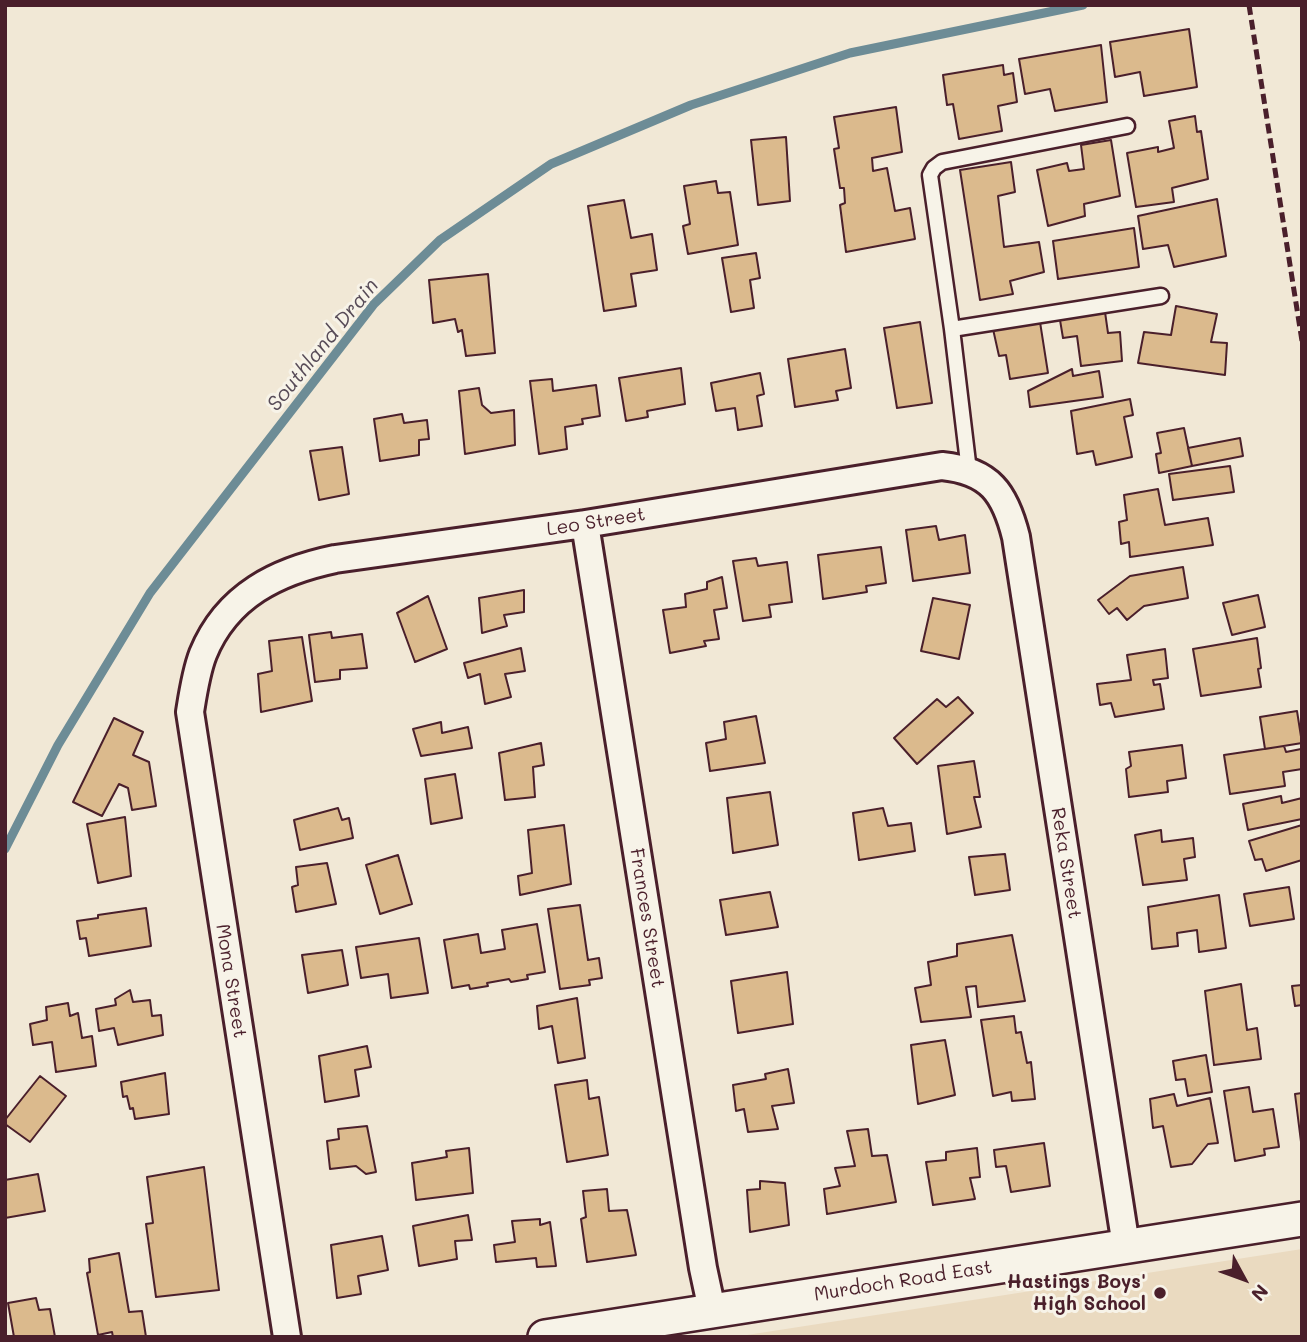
<!DOCTYPE html>
<style>
body{margin:0}
#map{position:relative;width:1307px;height:1342px;overflow:hidden;background:#f1e8d6;font-family:Mali,sans-serif}
canvas{display:block}
.frame{position:absolute;inset:0;border:7px solid #4a1f2b;pointer-events:none}
.north{position:absolute;left:1209px;top:1244px;width:70px;height:70px;-webkit-text-stroke:5px #f7f3e8;paint-order:stroke;rotate:131deg;font-size:19px;font-weight:700;line-height:28px;text-align:center;color:#4a1f2b}
.north::after{content:'';display:block;margin:auto;width:24px;height:32px;background:#4a1f2b;clip-path:polygon(50% 0,100% 100%,50% 72%,0 100%)}
</style>
<div id="map">
<canvas width="1307" height="1342"></canvas>
<div class="frame"></div>
<div class="north">N</div>
</div>
<script>
const ctx = document.querySelector('canvas').getContext('2d');
ctx.lineJoin = 'round';
function fill(path, color) { ctx.fillStyle = color; ctx.fill(path, 'evenodd'); }
function strokePath(path, color, width, dash) { ctx.strokeStyle = color; ctx.lineWidth = width; ctx.lineCap = dash ? 'butt' : 'round'; ctx.setLineDash(dash || []); ctx.stroke(path); }
function drawText(font, color, halo, rows, align = 'center') {
  ctx.font = font + ' Mali,sans-serif'; ctx.lineWidth = 6; ctx.setLineDash([]); ctx.textBaseline = 'middle'; ctx.strokeStyle = halo; ctx.fillStyle = color; for (const [text, x, y, turn = 0] of rows) {
    ctx.save(); ctx.translate(x, y); ctx.rotate((+turn || 0) * Math.PI / 180); ctx.textAlign = isNaN(turn) ? turn : align; if (halo) ctx.strokeText(text, 0, 0); ctx.fillText(text, 0, 0); ctx.restore();
  }
}
const built = new Path2D(`
 M1302,1249V1337H734Z`);
const stream = new Path2D(`
 M5,849L58,745L150,593L374,304L440,240L551,164L691,105L850,53L1083,5`);
const building = new Path2D(`
 M1189,29L1197,87L1144,96L1140,72L1115,77L1110,42Z
 M1101,45L1107,102L1055,111L1050,89L1025,94L1019,59Z
 M1003,65L1004,75L1013,73L1017,102L998,106L1002,131L959,139L953,104L947,105L943,75Z
 M896,107L902,152L872,158L873,171L887,168L895,211L910,208L915,239L846,252L840,205L845,203L844,188H840L834,149L839,148L834,117Z
 M1195,116L1197,132L1201,131L1208,179L1172,188L1174,202L1136,207L1127,153L1158,147V152L1174,148L1169,121Z
 M786,137L790,201L758,205L751,140Z
 M1111,140L1120,196L1084,204L1085,216L1048,226L1037,170L1067,163L1069,171L1084,169L1081,145Z
 M1011,162L1015,192L998,196L1004,247L1039,242L1044,272L1010,281L1013,294L980,300L960,170Z
 M716,181L718,193L730,192L738,245L688,254L683,226L690,224L684,186Z
 M1217,199L1226,256L1174,267L1168,245L1143,249L1138,216Z
 M624,200L631,238L652,234L657,270L631,274L636,306L604,311L588,206Z
 M1134,228L1139,267L1058,279L1053,241Z
 M756,253L760,278L750,280L754,308L731,312L722,258Z
 M488,274L495,353L466,356L462,330L458,332L455,319L433,323L429,280Z
 M1176,306L1217,314L1211,342L1227,343L1225,375L1138,363L1144,332L1171,335Z
 M1105,312L1108,333L1120,332L1122,361L1081,366L1077,336L1063,338L1060,320Z
 M920,322L932,403L897,408L884,328Z
 M1040,322L1048,373L1010,379L1006,355L999,356L993,329Z
 M845,349L851,388L836,391L838,400L795,407L788,359Z
 M681,368L685,404L647,411L648,417L626,421L619,378Z
 M1072,369L1073,376L1099,371L1103,397L1030,407L1028,391Z
 M760,373L764,394L757,396L762,426L738,430L735,408L716,411L711,383Z
 M552,379L553,391L596,385L600,416L582,419L583,424L565,427L567,449L539,454L530,381Z
 M479,388L482,405L491,413L514,410L515,445L465,454L459,391Z
 M1130,399L1133,415L1124,417L1132,457L1096,465L1093,451L1077,454L1071,411Z
 M402,414L404,423L427,420L429,439L419,440V455L380,461L374,419Z
 M1184,428L1192,466L1159,473L1156,454L1161,453L1157,433Z
 M1240,438L1243,456L1192,466L1188,448Z
 M342,447L349,494L319,500L310,451Z
 M1230,466L1234,492L1173,500L1169,474Z
 M1158,489L1165,525L1208,518L1213,545L1130,557L1129,542L1121,544L1119,522L1127,520L1124,495Z
 M936,526L939,540L965,535L970,573L913,581L906,530Z
 M881,547L886,583L866,586L867,592L823,599L818,555Z
 M756,558L758,566L787,562L792,602L769,605L771,617L743,621L733,561Z
 M1183,567L1188,598L1144,606L1127,620L1117,608L1109,614L1098,600L1130,576Z
 M722,577L727,608L714,610L719,639L704,641L706,646L670,653L663,610L686,607L685,594L707,589V582Z
 M524,590V612L504,615L507,626L482,633L479,598Z
 M1258,595L1265,627L1232,635L1223,603Z
 M428,596L447,649L415,662L397,613Z
 M933,598L970,605L959,659L921,651Z
 M331,632L332,638L362,634L367,668L340,670V679L315,682L309,635Z
 M302,637L312,701L261,712L258,674L272,671L269,641Z
 M1257,638L1261,668L1258,669L1261,687L1201,696L1193,649Z
 M521,648L525,671L505,674L511,697L485,704L480,674L468,678L464,663Z
 M1165,649L1168,678L1153,680L1154,685L1160,684L1164,709L1115,717L1111,703L1100,705L1097,684L1131,680L1127,655Z
 M958,697L973,713L917,764L894,738L937,699L946,707Z
 M1297,711L1302,743L1265,749L1260,717Z
 M756,716L765,763L710,771L706,743L726,739L724,722Z
 M114,718L143,732L133,755L149,762L156,806L132,810L128,788L119,784L102,816L73,802Z
 M441,722L442,733L468,727L472,748L421,756L413,729Z
 M541,743L544,765L533,767L535,797L505,800L499,753Z
 M1182,745L1186,778L1167,781L1168,792L1129,797L1126,769L1131,766L1129,752Z
 M1284,746L1286,752L1301,749L1302,753V769L1283,772L1285,786L1230,794L1224,755Z
 M974,761L980,797H974L981,827L947,834L938,766Z
 M455,774L462,818L431,824L425,779Z
 M770,792L778,845L733,853L727,798Z
 M1281,796L1282,803L1302,798V819L1248,830L1243,804Z
 M338,808L342,820L349,818L353,838L300,850L294,820Z
 M883,808L888,826L911,823L915,851L859,860L853,813Z
 M125,817L131,876L98,883L87,824Z
 M564,825L571,884L520,895L518,876L532,873L528,830Z
 M1302,825V860L1266,871L1262,859L1255,860L1249,841Z
 M1161,830L1162,842L1193,838L1195,857L1184,859L1187,880L1143,885L1135,835Z
 M1005,854L1010,890L975,895L969,857Z
 M398,855L412,904L380,914L366,865Z
 M327,863L336,904L296,912L292,887L298,885L296,867Z
 M1289,887L1294,919L1250,926L1244,894Z
 M770,892L778,927L726,935L720,900Z
 M1219,895L1226,948L1199,952L1197,930L1177,933L1178,946L1152,949L1148,907Z
 M580,905L588,960L599,958L602,978L589,980L590,985L560,989L548,909Z
 M146,908L151,946L89,956L86,938L80,939L77,921L98,918V915Z
 M537,924L545,972L527,975L528,979L511,982L509,979L487,983L488,986L470,989L469,985L452,988L444,940L478,934L481,953L505,949L502,930Z
 M1012,935L1025,1001L978,1007L976,986L966,987L971,1017L921,1022L915,988L931,985L928,962L957,956V944Z
 M419,938L428,993L391,998L388,974L361,978L356,947Z
 M342,950L348,985L308,993L302,955Z
 M787,972L793,1024L738,1033L731,981Z
 M1241,984L1247,1030L1257,1028L1261,1059L1214,1065L1205,991Z
 M1302,985V1005L1295,1006L1292,986Z
 M130,990L133,1002L150,1000L152,1016L161,1015L163,1035L118,1045L114,1028L99,1031L96,1009L116,1005L115,999Z
 M577,998L585,1058L558,1063L552,1026L539,1029L537,1006Z
 M68,1003L70,1016L78,1013L82,1038L92,1036L96,1066L56,1072L52,1042L33,1045L30,1024L47,1020L46,1007Z
 M1014,1016L1016,1033L1021,1032L1027,1063L1031,1062L1035,1099L1012,1101L1011,1092L993,1096L981,1020Z
 M945,1040L955,1095L918,1104L911,1045Z
 M367,1046L371,1067L355,1070L359,1096L325,1102L319,1056Z
 M1206,1055L1212,1092L1188,1096L1185,1079L1176,1080L1173,1061Z
 M788,1069L794,1103L772,1106L778,1129L748,1132L744,1109L736,1111L733,1085L766,1079L765,1074Z
 M165,1073L169,1114L135,1119L133,1108L130,1109L127,1096L123,1097L121,1082Z
 M40,1076L66,1096L30,1142L5,1124V1120Z
 M587,1080L589,1099L599,1097L608,1155L567,1162L555,1085Z
 M1249,1087L1253,1112L1273,1109L1279,1147L1264,1149L1265,1155L1235,1161L1224,1091Z
 M1302,1093V1142H1301L1295,1094Z
 M1174,1094L1177,1106L1210,1098L1218,1143L1208,1144L1192,1164L1171,1167L1163,1126L1153,1128L1150,1099Z
 M367,1126L376,1172L366,1174L356,1166L330,1169L327,1141L339,1139L338,1129Z
 M868,1129L872,1156L887,1155L896,1202L827,1214L824,1189L840,1186L835,1168L855,1166L847,1131Z
 M1044,1143L1050,1186L1011,1192L1006,1166L996,1167L994,1150Z
 M469,1148L473,1193L416,1200L412,1163L447,1157L446,1151Z
 M977,1148L980,1177L970,1178L975,1199L933,1205L926,1162L946,1160V1152Z
 M204,1167L219,1290L156,1297L146,1224L153,1223L147,1177Z
 M38,1174L45,1211L5,1218V1180Z
 M760,1181L785,1183L789,1225L750,1232L747,1190L760,1189Z
 M607,1189L609,1211L627,1210L636,1255L587,1262L581,1219L586,1217L583,1191Z
 M468,1215L472,1240L455,1241L457,1259L419,1266L413,1226Z
 M540,1219V1225L550,1222L556,1266L537,1267L536,1258L496,1262L494,1245L515,1242L512,1221Z
 M382,1236L388,1270L358,1276L361,1294L337,1298L331,1245Z
 M119,1253L129,1312L142,1311L146,1337H113L112,1332L98,1335L87,1273L90,1272L89,1259Z
 M36,1298L39,1310L50,1309L55,1337H14L8,1303Z`);
const service = new Path2D(`
 M952,329L1161,296
 M969,471L952,329L930,175L934,168L942,162L1127,126`);
const minor = new Path2D(`
 M585,524L703,1268L712,1310
 M287,1337L190,712C193,693 196,672 203,654C227,595 278,571 335,559L585,524L942,466C990,471 1005,493 1016,537L1126,1246`);
const tertiary = new Path2D(`
 M545,1337L1302,1219`);
const rail = new Path2D(`
 M1249,5L1302,341`);
const markers = [
 [1160,1293,7,"#4a1f2b"]
];
const streetNames = [
 ["Leo Street",596,522,-9],
 ["Reka Street",1066,863,81],
 ["Frances Street",647,918,81],
 ["Mona Street",231,981,81],
 ["Murdoch Road East",903,1281,-9]
];
const poiNames = [
 ["Hastings Boys'",1146,1282],
 ["High School",1146,1304]
];
const waterNames = [
 ["Southland Drain",323,345,-51]
];
fill(built, '#eadac0');
strokePath(stream, '#6d8c96', 9);
fill(building, '#dbba8d');
strokePath(building, '#4a1f2b', 2);
strokePath(service, '#4a1f2b', 19);
strokePath(minor, '#4a1f2b', 32);
strokePath(tertiary, '#4a1f2b', 38);
strokePath(service, '#f7f3e8', 14);
strokePath(minor, '#f7f3e8', 26);
strokePath(tertiary, '#f7f3e8', 33);
strokePath(rail, '#4a1f2b', 5, [10, 5]);
for (const [x, y, r, color] of markers) { const dot = new Path2D(); dot.arc(x, y, r, 0, 2 * Math.PI); ctx.fillStyle = color; ctx.fill(dot); strokePath(dot, '#f7f3e8', 2.5); }
drawText('19px', '#4a1f2b', '#f7f3e8', streetNames);
drawText('bold 19px', '#4a1f2b', '#f7f3e8', poiNames, 'right');
drawText('italic 21px', '#584c58', '#f7f3e8', waterNames);
</script>
